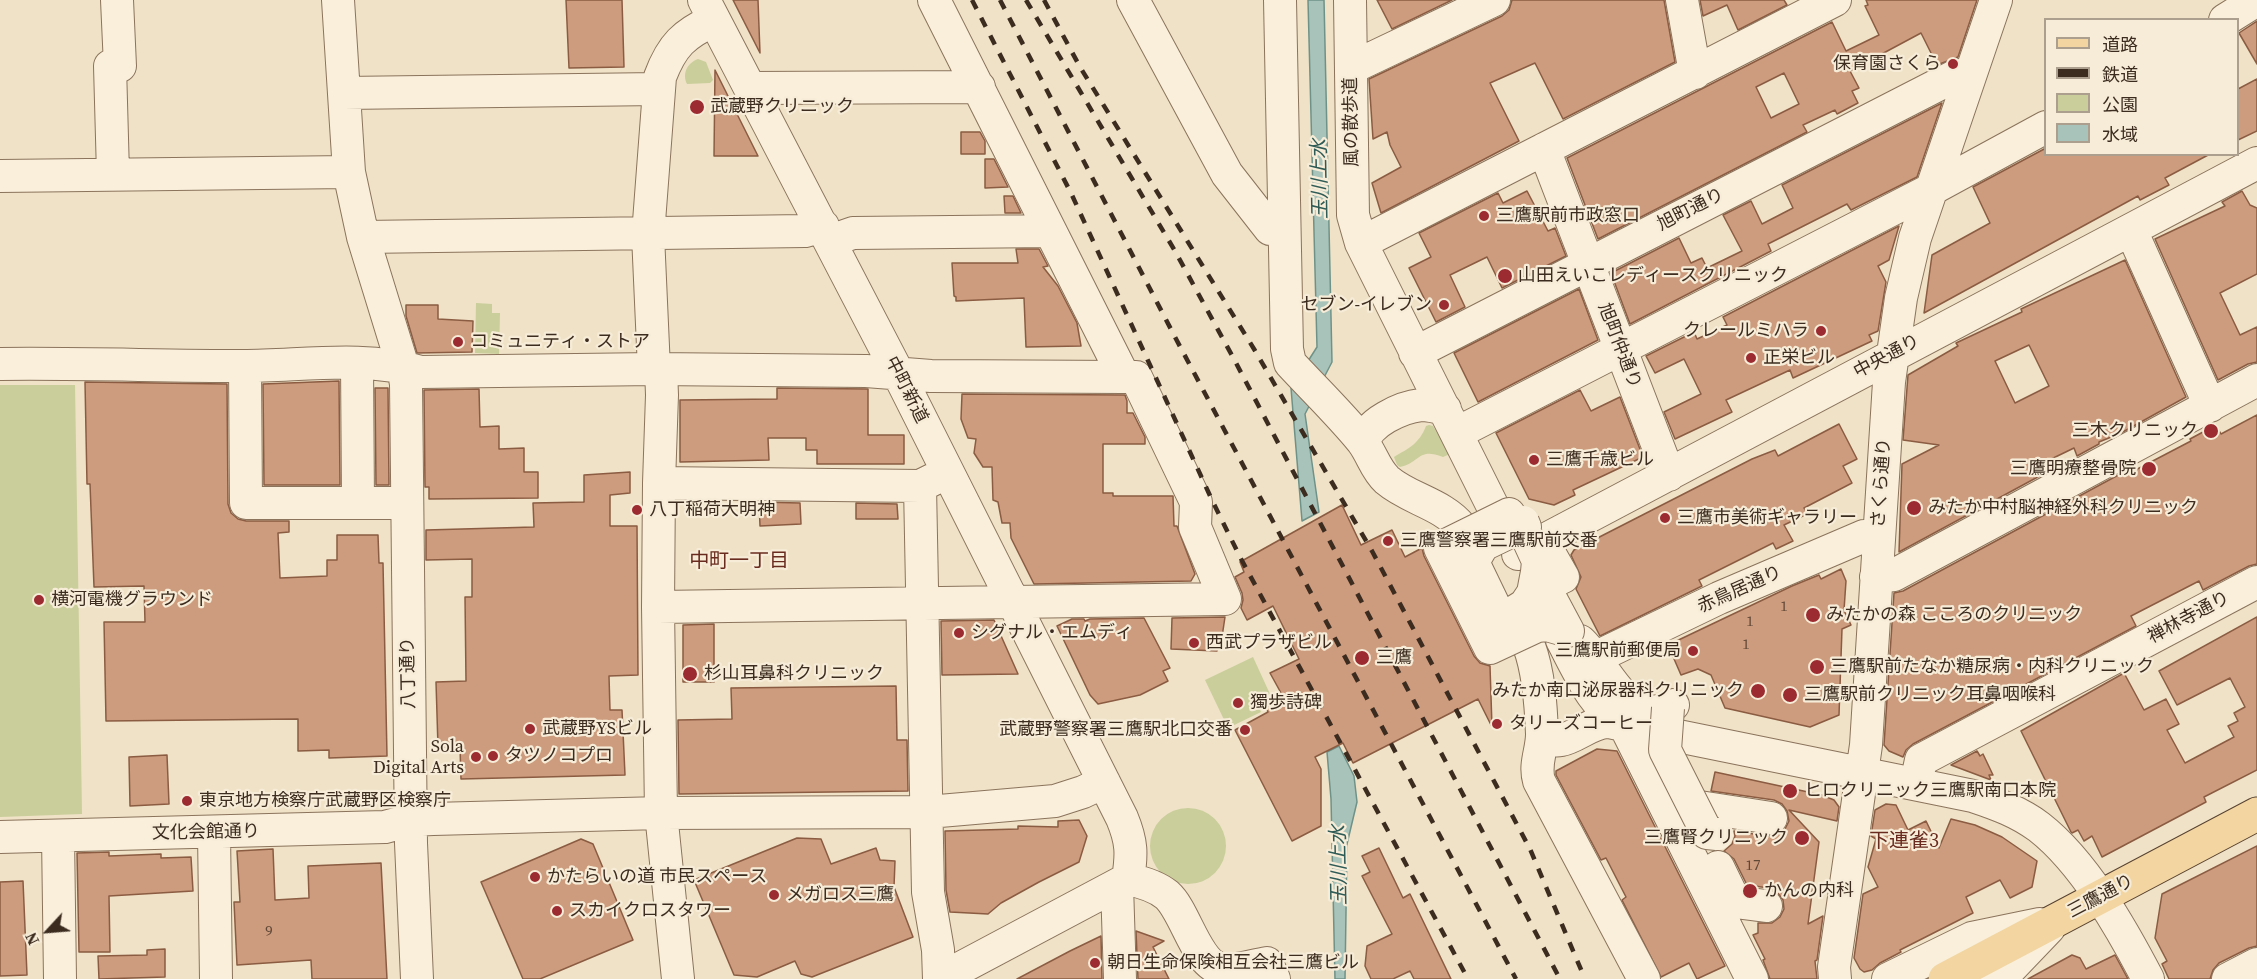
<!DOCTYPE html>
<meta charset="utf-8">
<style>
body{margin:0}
#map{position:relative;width:2257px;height:979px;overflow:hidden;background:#efe2c7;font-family:"Source Serif 4","Noto Sans JP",serif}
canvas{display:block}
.legend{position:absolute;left:2044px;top:18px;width:195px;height:138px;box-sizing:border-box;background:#f6ecd7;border:2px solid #ac9f8e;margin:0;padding:8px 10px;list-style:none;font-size:18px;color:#3c2c20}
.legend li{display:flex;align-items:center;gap:12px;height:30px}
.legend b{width:30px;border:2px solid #ac9f8e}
.north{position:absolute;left:18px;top:901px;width:60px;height:60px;-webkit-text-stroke:4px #f6ecd7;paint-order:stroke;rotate:244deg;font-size:16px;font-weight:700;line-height:24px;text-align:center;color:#3c2c20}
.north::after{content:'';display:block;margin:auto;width:21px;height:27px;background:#3c2c20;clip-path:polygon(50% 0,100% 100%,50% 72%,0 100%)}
</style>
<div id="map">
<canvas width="2257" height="979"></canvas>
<ul class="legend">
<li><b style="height:8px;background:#f2d5a0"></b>道路</li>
<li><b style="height:8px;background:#3c2c20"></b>鉄道</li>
<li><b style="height:16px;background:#cace9b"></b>公園</li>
<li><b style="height:16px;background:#a8c3ba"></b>水域</li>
</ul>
<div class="north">N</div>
</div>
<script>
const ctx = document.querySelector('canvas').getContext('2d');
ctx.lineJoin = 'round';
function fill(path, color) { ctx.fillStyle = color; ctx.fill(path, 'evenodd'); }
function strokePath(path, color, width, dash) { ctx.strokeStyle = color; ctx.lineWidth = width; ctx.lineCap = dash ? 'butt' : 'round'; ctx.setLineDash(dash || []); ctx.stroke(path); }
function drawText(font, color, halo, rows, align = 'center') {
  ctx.font = font + ' "Source Serif 4","Noto Sans JP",serif'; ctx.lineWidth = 4.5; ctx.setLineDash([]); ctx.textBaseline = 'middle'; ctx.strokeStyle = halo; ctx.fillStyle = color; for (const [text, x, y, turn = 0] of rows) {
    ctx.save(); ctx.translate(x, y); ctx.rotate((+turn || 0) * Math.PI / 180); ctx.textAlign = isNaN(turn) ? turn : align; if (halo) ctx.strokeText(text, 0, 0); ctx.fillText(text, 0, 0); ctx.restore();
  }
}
const green = new Path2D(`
 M698,59L706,62L713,80L710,83L687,84C682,74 687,63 698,59Z
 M476,303L492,304V313H500L499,354L475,353Z
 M0,385H75L82,814L0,817Z
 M1429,425L1433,426L1450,454L1443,457C1418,447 1421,462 1400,467L1397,465L1394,457C1409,448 1419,444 1426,426Z
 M1253,657L1270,694L1256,701L1261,712L1228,728L1205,680Z
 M1150 846a38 38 0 1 1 76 0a38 38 0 1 1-76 0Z`);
const water = new Path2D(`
 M1308,0H1324L1332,362L1305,414L1319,512L1302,521L1291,388L1317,347Z
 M1339,746L1354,776L1357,802L1347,844L1345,979H1335L1331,799L1327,752Z`);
const building = new Path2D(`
 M566,0H622L624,67L569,68Z
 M733,0H758L760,53Z
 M1377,0H1452L1392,29Z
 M1512,0H1664L1675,62L1563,119L1535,63L1490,83L1519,141L1381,213L1372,183L1401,167L1390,145L1387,132L1373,139L1369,79L1502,16L1509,10Z
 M1700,0H1784L1787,5L1738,30L1727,5L1703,16Z
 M1866,0H1977L1958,57L1937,65L1921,33L1850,71L1859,88L1852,91L1858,103L1837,114L1835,110L1803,125L1807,132L1598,239L1567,158L1832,22L1846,51L1879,35L1865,6L1868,5ZM1784,73L1799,104L1771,118L1756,87Z
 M2257,21V64L2239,33Z
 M715,70L758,156H714Z
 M2257,79V131L2238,140V89Z
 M1942,103L1917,177L1851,210L1847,204L1768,244L1771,251L1630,324L1611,273L1679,238L1691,263L1702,258L1707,268L1742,251L1723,215L1751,201L1762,224L1793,208L1782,185Z
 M961,132H980L985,141V154H961Z
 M2046,148V154H2210L2165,178L2169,185L2140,200L2138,196L1924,313L1932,255L1990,223L1973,187Z
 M985,159H994L1008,187L985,188Z
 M1527,191L1548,231L1555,228L1566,256L1502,288L1487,257L1450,275L1465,307L1436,322L1409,268L1431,257L1419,233L1498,193L1503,203Z
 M2242,191L2250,205L2257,208V274L2220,293L2240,335L2257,327V362L2248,364L2218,380L2155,239L2225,206L2222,202Z
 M1004,196H1013L1021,213H1005Z
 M1899,226L1889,260L1878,266L1886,282L1878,331L1869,335L1872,341L1793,378L1790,370L1726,400L1732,412L1675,439L1664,412L1701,394L1684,359L1655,373L1646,356L1694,332L1697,339L1727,325L1723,317Z
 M1016,249H1039L1048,266L1043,267L1058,286L1077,323L1081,346L1026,347L1024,298L956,301V297L954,296L952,263H1018Z
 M2125,260L2186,397L2121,433L2099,442V444L2077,456L2074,448L2043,463L2047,472L1899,552L1902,464L1939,445L1903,440L1908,375L1958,346L1956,343L2022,312L2021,309ZM2029,345L2049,386L2015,403L1995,361Z
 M1579,289L1598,340L1478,402L1454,353Z
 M406,305H438V319L473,321L472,352L417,353L406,316Z
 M339,381L340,485H264L263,384Z
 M85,382L227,384L228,504L231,513L238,519L246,521H289V532L278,533L280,578L327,576V560H337V535H378L379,563H383L387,756L329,758V750L298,751V719L106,721L104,622H145L144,586L94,587L90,484H87Z
 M375,388H388L389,485H376Z
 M777,388L868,389V435H904V464H817V450H806V438H768L769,460L680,462V400L777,399Z
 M479,389L480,427L499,426V449L524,448V472H538V498L429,499V487H425L424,390Z
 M1580,390L1591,411L1620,397L1643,457L1573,490L1575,495L1554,505L1529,499L1496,433Z
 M962,394L1125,395L1127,401V413H1133L1145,437V444H1103V493H1113V496H1173L1174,526H1177L1195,574L1191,581L1034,584L1011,538L1010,523H1002L998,502L993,500L992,467H983L974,453L976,439L968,438L961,419Z
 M2257,415V564L2249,566L2203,590L2199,581L2131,616L2136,626L1913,744L1906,750L1903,757L1889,751L1884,745L1894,593L1903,591L2122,473L2124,476L2191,441L2190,439L2216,425L2221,434Z
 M1839,424L1857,459L1843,466L1852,483L1804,508L1807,514L1784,525L1793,541L1776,549L1773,543L1699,580L1702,586L1600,636L1576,589L1581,577L1571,555L1574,550L1752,459L1775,450L1778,456Z
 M630,472V493L610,495V526H637L638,675L609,676L610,710H622L625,775L461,779L460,747H438L436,682L466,681L465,597H472V559L426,560V530L534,527L533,503L584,502V475Z
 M759,502L800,503L801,524L760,526Z
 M856,503L897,504L898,519H856Z
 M1342,505L1361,545L1392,530L1405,557L1422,548L1424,556L1474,656L1480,663L1490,666L1492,727L1478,699L1353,763L1343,743L1315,757L1321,769V826L1292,841L1235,730L1268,712L1263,702L1281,693L1270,673L1299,659L1273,606L1247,620L1241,608L1243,600L1242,593L1235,577L1244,572L1240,562Z
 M1841,569L1846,581L1844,610L1851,625L1842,629L1839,715L1810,727L1725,708L1711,675L1698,669L1681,675L1668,645L1792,586L1819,575L1821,579Z
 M1225,617L1222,637L1219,636L1217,651L1171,649L1172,618Z
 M2257,617V770L2204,797L2206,802L2102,857L2092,836L2084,841L2078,830L2072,833L2071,832L2021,731L2124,673L2144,710L2166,699L2179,724L2167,730L2185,763L2234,737L2228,726L2238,721L2234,713L2245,707L2230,678L2177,705L2159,671Z
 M1144,618L1170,668L1163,671L1168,681L1140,695L1098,704L1090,695L1057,626L1072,619H1084L1085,621L1090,619Z
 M994,620L1018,674L942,675L941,621Z
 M714,624V682H683V625Z
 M896,686L897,740H907L908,791L679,794L678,720L732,719L731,688Z
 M1597,749L1617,751L1725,966L1697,979L1689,963L1661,977L1622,900L1626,897L1606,858L1601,860L1556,775V771Z
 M1977,751L1980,756L1983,754L1993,775H1989L1991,780L1951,765Z
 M167,755L169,804L130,806L129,757Z
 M1715,772L1822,795L1834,800L1839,807L1837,821L1789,810L1819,842L1808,924L1823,916L1817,960L1815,961L1817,979H1770L1763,960L1765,959L1753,935L1758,933V923H1772L1780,917L1784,909L1783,900L1777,892L1769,888L1747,885L1734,859L1724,851L1732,844L1735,836L1734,831L1768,836L1778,834L1785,829L1789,821L1787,811L1782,804L1774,800L1711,791Z
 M1886,804L1896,805L1908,830L1926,821L1939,848L1951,819L1975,825L2002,837L2037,861L2032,887L2010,898L2000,880L1966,897L1973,913L1900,950L1901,952L1880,963L1872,970L1864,972L1860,969L1854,958L1863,894L1878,887L1868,867L1876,839L1871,836L1875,810Z
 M1079,820L1087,836L1079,862L1039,882L1001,903L988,914L950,912L946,890L945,831L1018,829V826L1058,827V821Z
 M797,838L821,839L831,864L876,848L880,860L895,861L894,887L913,937L812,977L801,974L795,961L757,977L734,975L694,880Z
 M581,839L593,844L633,940L540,979H523L481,882Z
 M2257,846V946L2249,948L2219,963L2213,970L2210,979H2169L2162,964L2167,961L2155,938L2162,894Z
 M1379,848L1403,898L1410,894L1451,979H1414L1410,971L1393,979H1371L1365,966L1367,946L1392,934L1362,876L1370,872L1362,856Z
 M273,849L275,900L309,898L308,866L381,863L387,979H312L311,960L237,965L234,902H240L237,851Z
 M109,852V856L161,854V858L191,857L193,891L109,896L110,952H79L77,853Z
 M23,881L27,975L0,976V882Z
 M1136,931L1164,941L1153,947L1169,979H1138Z
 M1101,936L1102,979H1017L1070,951Z
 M165,949V977L99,979L98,956L147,955V950Z
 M2072,955L2080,958L2086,969L2115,955L2128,979H2028Z`);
const minor = new Path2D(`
 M338,0L349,172L363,237L403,367L406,384L411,843L417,979
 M704,0L898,373L1122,818C1132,842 1132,854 1128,879
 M1133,0L1227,174L1270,229L1284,228
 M1280,0L1287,349L1290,363C1314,389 1340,414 1362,441C1372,454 1375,469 1387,480C1409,499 1443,504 1461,527
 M1350,0L1353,215L1361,243L1495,511
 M1682,0L1695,73
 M2225,20L2257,0
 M1351,68L1494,0
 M751,88L979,87
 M344,93L658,89
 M1544,149L1669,475
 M113,174L110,66H120L117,0
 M0,176L349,172
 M2131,230L2210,406
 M363,237L805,231L823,226
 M830,241L853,233L1050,231
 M1361,243L1835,0
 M1415,353L1957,75L1969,79
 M357,363L358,502
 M0,364C81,363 162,366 243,366C301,366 364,355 421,372L654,369L866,371L931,376L1124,377
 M245,366L246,503H406
 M654,369L648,235L660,77C672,45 684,34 714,20
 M661,369L662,395L659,483L658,607L661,813L678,979
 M1457,433L1932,189L2046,127
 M1364,443C1366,423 1402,407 1421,405C1429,405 1437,407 1445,409
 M659,483L920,486L938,477
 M920,486L928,892L938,950L939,979
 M1518,554L2257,163
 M1876,577L1894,575L2257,380
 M658,607L1225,599L1195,527L1196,502L1136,377H1124L934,0
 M1562,640C1578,670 1594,709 1625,726L1752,979
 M1580,641C1606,664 1629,733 1673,705
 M1529,646C1539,673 1541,706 1542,734C1542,751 1534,764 1539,781L1644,979
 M1605,653L1719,598L1864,536L1878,537
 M1542,734C1563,754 1585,721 1609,722L1973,796C1997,804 2019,812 2039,827C2084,862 2122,929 2148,979
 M1916,784L1921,760L2257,582
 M1693,806L1771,818
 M214,833L216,979
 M58,836L60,979
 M0,837L385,827L411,820L433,819L661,813L928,812L1055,801L1083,792L1104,782
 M1718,867L1735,902L1766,906
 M1117,885L1120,979
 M940,979L1128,879C1142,882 1156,886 1167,895C1186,912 1196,964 1221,969C1235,972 1253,965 1267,963L1274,979
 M1835,979L1834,967L1866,745L1889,382L1901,298L1915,238L1996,0
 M1888,979L1972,938L2040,924
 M1996,979L2004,975L2049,928
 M2228,979L2257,964`);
const major = new Path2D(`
 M1945,979L2257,814`);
const rail = new Path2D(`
 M972,0L1071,193L1212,500L1240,557L1468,979
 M1000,0L1175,337L1516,979
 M1026,0L1175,251L1235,361L1560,979
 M1044,0L1080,67L1254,349L1372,551L1530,849L1585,979`);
const minorBridge = new Path2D(`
 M1523,522L1525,527L1512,531L1483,545L1473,562L1501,620L1525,605L1533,593L1537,572L1538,561L1527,537L1516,529L1509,514L1440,548L1490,648L1537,626L1547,625L1568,631L1544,586L1563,577L1550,554
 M1668,708L1665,750L1707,833L1717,834`);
const markers = [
 [1953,64,6,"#9b2b31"],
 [697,107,8,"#9b2b31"],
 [1484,216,6,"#9b2b31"],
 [1505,276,8,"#9b2b31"],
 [1444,305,6,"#9b2b31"],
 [1821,331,6,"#9b2b31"],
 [458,342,6,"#9b2b31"],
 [1751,358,6,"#9b2b31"],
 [2211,431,8,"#9b2b31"],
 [1534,460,6,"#9b2b31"],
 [2149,469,8,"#9b2b31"],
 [1914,508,8,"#9b2b31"],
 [637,510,6,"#9b2b31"],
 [1665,518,6,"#9b2b31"],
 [1388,541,6,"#9b2b31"],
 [39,600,6,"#9b2b31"],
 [1813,615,8,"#9b2b31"],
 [959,633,6,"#9b2b31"],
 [1194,643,6,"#9b2b31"],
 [1693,651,6,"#9b2b31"],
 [1362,658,8,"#9b2b31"],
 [1817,667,8,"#9b2b31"],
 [690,674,8,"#9b2b31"],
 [1758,691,8,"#9b2b31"],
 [1790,695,8,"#9b2b31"],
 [1238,703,6,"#9b2b31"],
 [1497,724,6,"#9b2b31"],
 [530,729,6,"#9b2b31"],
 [1245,730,6,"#9b2b31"],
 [493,756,6,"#9b2b31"],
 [476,757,6,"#9b2b31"],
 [1790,791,8,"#9b2b31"],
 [187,801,6,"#9b2b31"],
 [1802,838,8,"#9b2b31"],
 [535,877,6,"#9b2b31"],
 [1750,891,8,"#9b2b31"],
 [774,895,6,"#9b2b31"],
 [557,911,6,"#9b2b31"],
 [1095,963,6,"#9b2b31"]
];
const numberNames = [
 ["1",1784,607],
 ["1",1750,622],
 ["1",1746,645],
 ["17",1753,866],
 ["9",269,932]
];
const poiNames = [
 ["保育園さくら",1941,64,"right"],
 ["武蔵野クリニック",710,107],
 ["三鷹駅前市政窓口",1496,216],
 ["山田えいこレディースクリニック",1518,276],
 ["セブン-イレブン",1432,305,"right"],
 ["クレールミハラ",1809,331,"right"],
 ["コミュニティ・ストア",470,342],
 ["正栄ビル",1763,358],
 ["三木クリニック",2198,431,"right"],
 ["三鷹千歳ビル",1546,460],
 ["三鷹明療整骨院",2136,469,"right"],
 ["みたか中村脳神経外科クリニック",1928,508],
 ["八丁稲荷大明神",649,510],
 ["三鷹市美術ギャラリー",1677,518],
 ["三鷹警察署三鷹駅前交番",1400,541],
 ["横河電機グラウンド",51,600],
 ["みたかの森 こころのクリニック",1826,615],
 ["シグナル・エムディ",971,633],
 ["西武プラザビル",1206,643],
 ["三鷹駅前郵便局",1681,651,"right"],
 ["三鷹",1376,658],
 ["三鷹駅前たなか糖尿病・内科クリニック",1830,667],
 ["杉山耳鼻科クリニック",704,674],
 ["みたか南口泌尿器科クリニック",1744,691,"right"],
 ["三鷹駅前クリニック耳鼻咽喉科",1804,695],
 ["獨歩詩碑",1250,703],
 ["タリーズコーヒー",1509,724],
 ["武蔵野YSビル",542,729],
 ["武蔵野警察署三鷹駅北口交番",1233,730,"right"],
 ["Sola",464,747,"right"],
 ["Digital Arts",464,768,"right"],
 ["タツノコプロ",505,756],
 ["ヒロクリニック三鷹駅南口本院",1804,791],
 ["東京地方検察庁武蔵野区検察庁",199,801],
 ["三鷹腎クリニック",1788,838,"right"],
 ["かたらいの道 市民スペース",547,877],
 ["かんの内科",1764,891],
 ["メガロス三鷹",786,895],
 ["スカイクロスタワー",569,911],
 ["朝日生命保険相互会社三鷹ビル",1107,963]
];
const streetNames = [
 ["風の散歩道",1352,122,-91],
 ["旭町通り",1691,210,-27],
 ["旭町仲通り",1619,346,69],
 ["中央通り",1887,357,-28],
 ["中町新道",906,390,63],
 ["さくら通り",1882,483,-86],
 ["赤鳥居通り",1740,590,-24],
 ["禅林寺通り",2189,618,-28],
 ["八丁通り",409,673,-91],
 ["文化会館通り",206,833,-1],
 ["三鷹通り",2101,897,-28]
];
const waterNames = [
 ["玉川上水",1321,179,-91],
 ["玉川上水",1340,865,-91]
];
const neighbourhoodNames = [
 ["中町一丁目",739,562],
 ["下連雀3",1904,842]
];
fill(green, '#cace9b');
fill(water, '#a8c3ba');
strokePath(water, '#6f9288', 1.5);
fill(building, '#cd9b7d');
strokePath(building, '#8b5c42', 1.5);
strokePath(minor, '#8b735c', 34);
strokePath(major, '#594230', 35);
strokePath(minor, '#f9efdb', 32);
strokePath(major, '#f2d5a0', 33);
strokePath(rail, '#3c2c20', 4.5, [10, 10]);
strokePath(minorBridge, '#8b735c', 34, []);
strokePath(minorBridge, '#f9efdb', 32);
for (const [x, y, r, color] of markers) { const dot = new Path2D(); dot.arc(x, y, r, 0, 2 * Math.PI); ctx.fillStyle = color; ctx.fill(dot); strokePath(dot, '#f6ecd7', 2); }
drawText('15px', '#604837', null, numberNames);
drawText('18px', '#3c2c20', '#f6ecd7', poiNames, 'left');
drawText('18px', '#3c2c20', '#f6ecd7', streetNames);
drawText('italic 20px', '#2f5b57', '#f6ecd7', waterNames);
drawText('20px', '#692b1f', '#f6ecd7', neighbourhoodNames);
</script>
